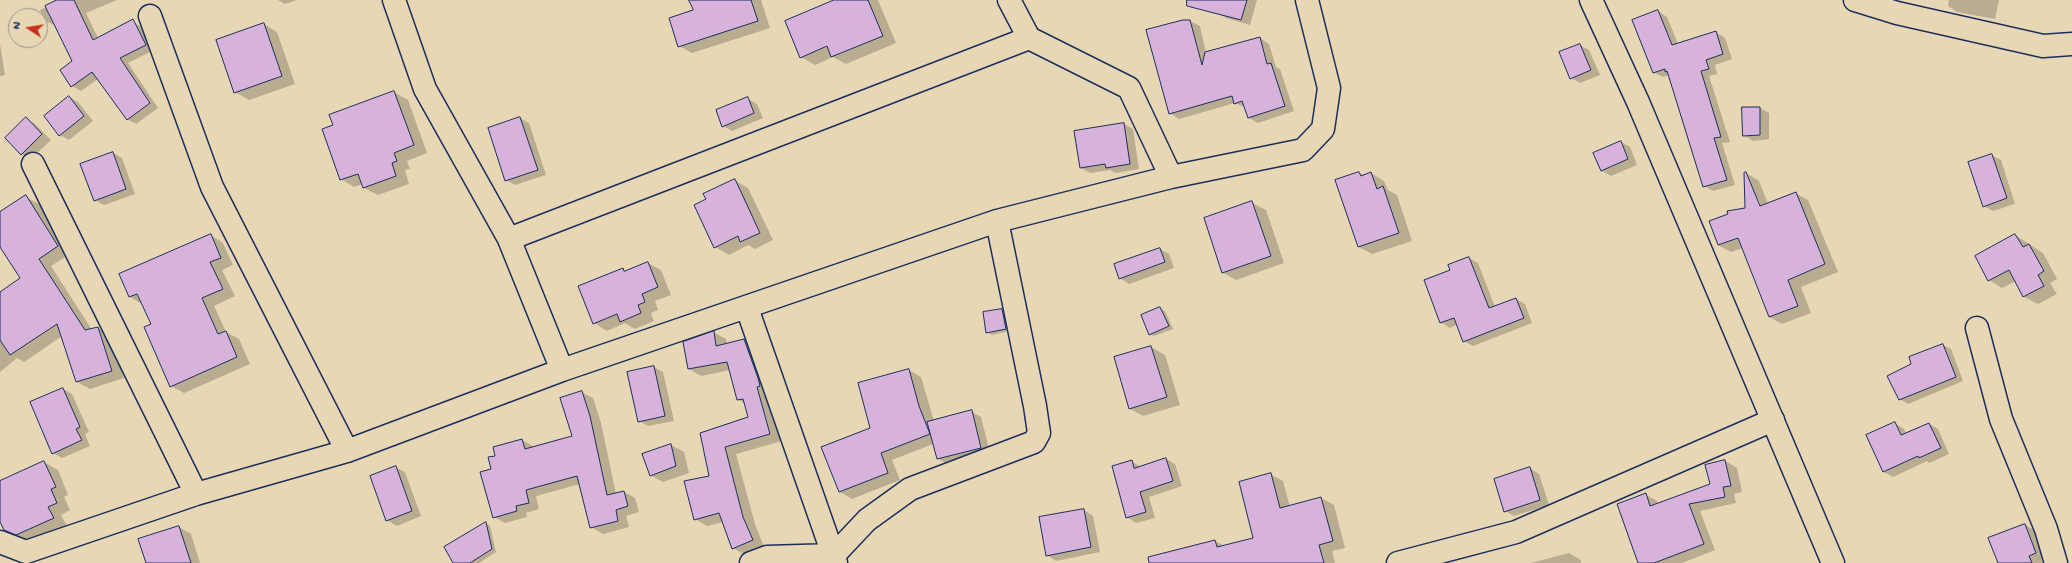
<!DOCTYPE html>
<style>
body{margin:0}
#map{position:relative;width:2072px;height:563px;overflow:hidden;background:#e8d7b4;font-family:"Gochi Hand",sans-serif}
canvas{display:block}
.north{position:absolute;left:8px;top:8px;width:40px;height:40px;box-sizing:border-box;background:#e8d7b4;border:1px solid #969492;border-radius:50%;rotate:282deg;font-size:11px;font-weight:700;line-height:16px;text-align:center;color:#1b2f5e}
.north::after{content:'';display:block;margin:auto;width:14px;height:18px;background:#c8321e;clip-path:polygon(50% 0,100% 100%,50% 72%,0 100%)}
</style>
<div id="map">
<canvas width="2072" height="563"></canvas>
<div class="north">N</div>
</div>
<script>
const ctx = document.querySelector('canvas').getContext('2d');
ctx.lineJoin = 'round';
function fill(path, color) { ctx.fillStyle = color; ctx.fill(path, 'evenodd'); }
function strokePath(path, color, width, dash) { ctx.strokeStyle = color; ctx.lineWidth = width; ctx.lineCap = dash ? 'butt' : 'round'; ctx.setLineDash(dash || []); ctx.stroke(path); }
const shadow = new Path2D(`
 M60,0H117L86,13L98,38L134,23L143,28L154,50L128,63L158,108L136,124L127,119L98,79L81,91L72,86L73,62L55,25L45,21L40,10Z
 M278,0H297L285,4Z
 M697,0H761L770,28L692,53L679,46Z
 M836,0H878L896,43L846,64L833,57L815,65L801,57Z
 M1220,0H1257L1250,25L1226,18L1217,13Z
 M1949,0H1999L1995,19L1957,12L1948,6Z
 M1658,11L1667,17L1678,44L1716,32L1725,38L1732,59L1715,65L1717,74L1709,76L1730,142L1722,143L1735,185L1713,191L1704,186L1670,75L1663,77L1653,72Z
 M1190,21L1200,26L1206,53L1260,38L1269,44L1276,67L1280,69L1294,111L1258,123L1249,118L1246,108L1235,103L1179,119L1170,113Z
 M264,24L277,32L295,84L249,100L235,92Z
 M0,44L5,75L0,76Z
 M1580,45L1589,50L1600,75L1580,83L1571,78Z
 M394,92L408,100L427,153L407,161L410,169L405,170L409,184L378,195L364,188L363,184L354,187L341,179L334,126L330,116Z
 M69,97L78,102L93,121L69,140L60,135Z
 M748,99L757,104L763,118L732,131L723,126Z
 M1760,108L1769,113V139L1753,141L1744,135Z
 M26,118L35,124L51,140L31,159L22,154Z
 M520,118L529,123L546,175L515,185L506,180Z
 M1124,124L1133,129L1139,169L1116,173L1110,170L1090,173L1081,168Z
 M1621,142L1630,147L1637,165L1611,176L1602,171Z
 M113,153L122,158L135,194L104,205L95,200Z
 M1991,155L2001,160L2015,204L1993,211L1984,206Z
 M1359,173L1364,175L1371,173L1384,181L1388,190L1397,195L1412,241L1372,254L1359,247Z
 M1746,173L1759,181L1768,204L1795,193L1808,200L1838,272L1801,287L1811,313L1782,324L1769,317L1743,248L1731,252L1718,245L1746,208ZM1758,198L1762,211L1757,203Z
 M734,180L748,188L773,240L755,249L748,245L729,255L715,247L707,200Z
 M26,197L39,204L70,254L51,266L92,330L98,328L111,335L124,378L90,389L77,382L62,336L24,362L17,358L0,372V293L21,279L0,246V213Z
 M1252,203L1266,210L1284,263L1236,280L1222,272Z
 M211,235L223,243L233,265L222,270L235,296L214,306L226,332L239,339L250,364L184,393L171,386L152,324L142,304L130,297Z
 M2015,235L2043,253L2057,279L2050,283L2057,294L2038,304L2024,297L2016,281L2002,288L1989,280Z
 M1160,249L1169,254L1174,268L1129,284L1120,278Z
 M1469,258L1478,263L1495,307L1516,299L1525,304L1532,323L1473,346L1464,341L1458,324L1450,328L1441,322L1452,271Z
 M648,263L661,270L671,295L655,301L658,310L651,313L654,321L635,329L625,323L607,331L594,323L623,269L626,271Z
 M1160,308L1165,311L1173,329L1154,336L1150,334Z
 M1002,310L1007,312L1010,331L992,335L987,332Z
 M713,332L726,339L727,344L744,340L757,347L782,441L736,454L755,524L764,547L745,555L733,548L723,522L707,526L695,519L710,477L701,434L749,417L746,404L737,399L730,370L701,376L689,369Z
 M1943,345L1951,349L1963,381L1908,404L1900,399L1913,364L1910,357Z
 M1151,347L1165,355L1180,405L1143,416L1129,408L1115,358Z
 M654,367L663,372L674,421L648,426L639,421Z
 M909,370L921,377L934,421L972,412L981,417L990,453L947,464L937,458L933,444L892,460L900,480L852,499L840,492L871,429Z
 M63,389L72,394L89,432L85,434L90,446L62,458L53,453Z
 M581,392L593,398L601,423L616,494L624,492L635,498L639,512L626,516L629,527L603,534L591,527L580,484L536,496L539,509L526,513L527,517L505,523L494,517L493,469L496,456L522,440L534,447L573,436Z
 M1895,423L1904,429L1906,434L1929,424L1938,429L1949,454L1929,463L1927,461L1893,477L1884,472Z
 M671,445L684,452L689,473L663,482L650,475L643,454Z
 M1166,459L1175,464L1182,486L1149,497L1155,518L1136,523L1127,517L1131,461L1141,467Z
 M1725,461L1737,468L1742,492L1734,494L1736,503L1700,511L1715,550L1682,563H1639L1646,495L1657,501L1658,504L1711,484Z
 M44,462L58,470L68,495L64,497L70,510L61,515L67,526L30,542L5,530L0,519V482Z
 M395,467L405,472L421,516L397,526L387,520Z
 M1530,468L1539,474L1549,505L1514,516L1505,511Z
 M1270,474L1283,481L1290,507L1321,498L1334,505L1345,548L1332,551L1335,563H1173L1215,541L1224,546L1254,538Z
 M1084,510L1093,516L1100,552L1056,561L1047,555Z
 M486,523L490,526L496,552L479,563H454Z
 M2025,525L2034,530L2045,558L2041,559L2043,563H2000Z
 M179,527L191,534L200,563H147Z
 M1569,553L1581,560V563H1531Z`);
const building = new Path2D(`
 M57,0H74L93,40L133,19L146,45L120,58L150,103L127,120L92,72L71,87L60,70L72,61L45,6Z
 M689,0H751L758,21L678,47L669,18L693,10Z
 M834,0H868L883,36L831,57L827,46L800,58L785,21Z
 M1187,0H1247L1241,20L1187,6Z
 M1658,10L1672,45L1716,31L1723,54L1706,60L1709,69L1701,71L1721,137L1714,138L1727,180L1703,187L1667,71L1665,72V69L1653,73L1632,20Z
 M1183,20H1190L1202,65L1205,52L1260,37L1267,64L1271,63L1285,106L1248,118L1242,101L1234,104L1232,96L1169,114L1146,30Z
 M264,23L282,76L234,93L216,40Z
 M1580,44L1591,70L1570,79L1559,52Z
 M394,91L414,145L394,153L397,161L392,163L396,176L363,188L358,174L340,180L322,129L333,125L329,115Z
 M69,96L84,116L59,136L44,116Z
 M748,97L754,113L722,127L716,110Z
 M1742,107H1760V135L1743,136Z
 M26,117L42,134L21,155L5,138Z
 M520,117L538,170L505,181L488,128Z
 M1124,123L1130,164L1106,168L1105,164L1080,168L1074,131Z
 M1621,141L1628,159L1601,171L1593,153Z
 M113,152L126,189L94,201L80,164Z
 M1992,154L2007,198L1983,207L1968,162Z
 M1359,172L1361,176L1371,172L1377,189L1383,186L1399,233L1358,247L1335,180Z
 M1746,172L1760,206L1796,192L1825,264L1788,280L1798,306L1769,317L1738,238L1718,245L1709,221L1728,214L1727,211L1745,208L1744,173Z
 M735,179L760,233L740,242L738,236L714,248L694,205L706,199L703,194Z
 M26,195L58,246L39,259L85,330L98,327L112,371L76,382L57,324L10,355L0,340V292L20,278L0,247V212Z
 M1252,201L1271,256L1222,273L1204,218Z
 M211,234L221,258L210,262L223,289L202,298L218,334L226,331L237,357L170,387L144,327L151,324L137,294L129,297L119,274Z
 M2015,234L2023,247L2029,244L2044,271L2038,275L2044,286L2023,297L2009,270L1988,281L1975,256Z
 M1160,248L1165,262L1119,279L1114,264Z
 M1469,257L1489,308L1516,298L1524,318L1463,342L1454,318L1440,323L1424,280L1450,270L1448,265Z
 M648,262L658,287L642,294L645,302L638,305L641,313L620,322L617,314L593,324L578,286L623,268L624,271Z
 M1160,307L1169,326L1149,335L1141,315Z
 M1002,309L1006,329L986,333L983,312Z
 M714,331L716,346L744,339L758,378L760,386L757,387L770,434L725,447L743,517L753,540L732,549L719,513L694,520L684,481L709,476L700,433L748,417L743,399L737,400L727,362L688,369L683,342Z
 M1943,344L1956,377L1899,400L1887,376L1911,364L1909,357Z
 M1151,346L1167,397L1129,409L1114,357Z
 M654,366L665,416L638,422L627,372Z
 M909,369L919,406L930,434L881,453L888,473L839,492L821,447L870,428L858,383Z
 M63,388L80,427L76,429L82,440L52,454L30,402Z
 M582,391L590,416L607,495L624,491L628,506L616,510L618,521L590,528L577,476L526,490L529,503L516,506L517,511L493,518L480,472L491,469L488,457L495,456L493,447L522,439L525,449L572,436L560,398Z
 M972,410L981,448L937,459L927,422Z
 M1895,422L1901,435L1929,423L1941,448L1919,458L1918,456L1883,472L1866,435Z
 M671,444L676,466L650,476L642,454Z
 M1166,458L1173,481L1140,492L1146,512L1126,518L1112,466L1132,460L1134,468Z
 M1725,460L1731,486L1723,487L1725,497L1689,504L1704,544L1654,563H1638L1617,504L1646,493L1650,506L1710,484L1705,465Z
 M44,461L56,487L51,489L57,503L48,507L54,518L16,535L4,530L0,522V481Z
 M396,466L412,511L386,521L370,476Z
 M1530,467L1540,500L1504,512L1494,479Z
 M1271,473L1280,508L1321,497L1333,541L1319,545L1324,563H1149L1148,557L1215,540L1217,547L1253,538L1239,482Z
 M1084,509L1091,547L1046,556L1039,517Z
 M486,522L492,549L470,563H453L444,547Z
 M2025,524L2036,553L2029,556L2032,563H1998L1988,538Z
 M179,526L191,563H146L138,539Z`);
const minor = new Path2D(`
 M394,0L425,89L509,239
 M1009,0L1029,38L1129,88L1171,177
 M1855,0L1897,13L2043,46L2072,44
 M150,16L212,187L347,451
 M1029,38L509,239L562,370L997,221L1171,177L1303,150L1323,129L1329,88L1307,0
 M33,164L196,494
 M747,308L836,563
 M1977,328L2001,419L2046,529L2056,563
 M0,542L26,552L196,494L347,451L562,370
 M751,563L767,557L834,555L867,520L910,489L1034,442L1039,433L1035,406L997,221
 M1398,563L1516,532L1773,420`);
const tertiary = new Path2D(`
 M1591,0L1638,102L1833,563`);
fill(shadow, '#0003');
fill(building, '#d7b2db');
strokePath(building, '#1b2f5e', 1);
strokePath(minor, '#1b2f5e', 25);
strokePath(tertiary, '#1b2f5e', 25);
strokePath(minor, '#e8d7b4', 22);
strokePath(tertiary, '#e8d7b4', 22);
</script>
